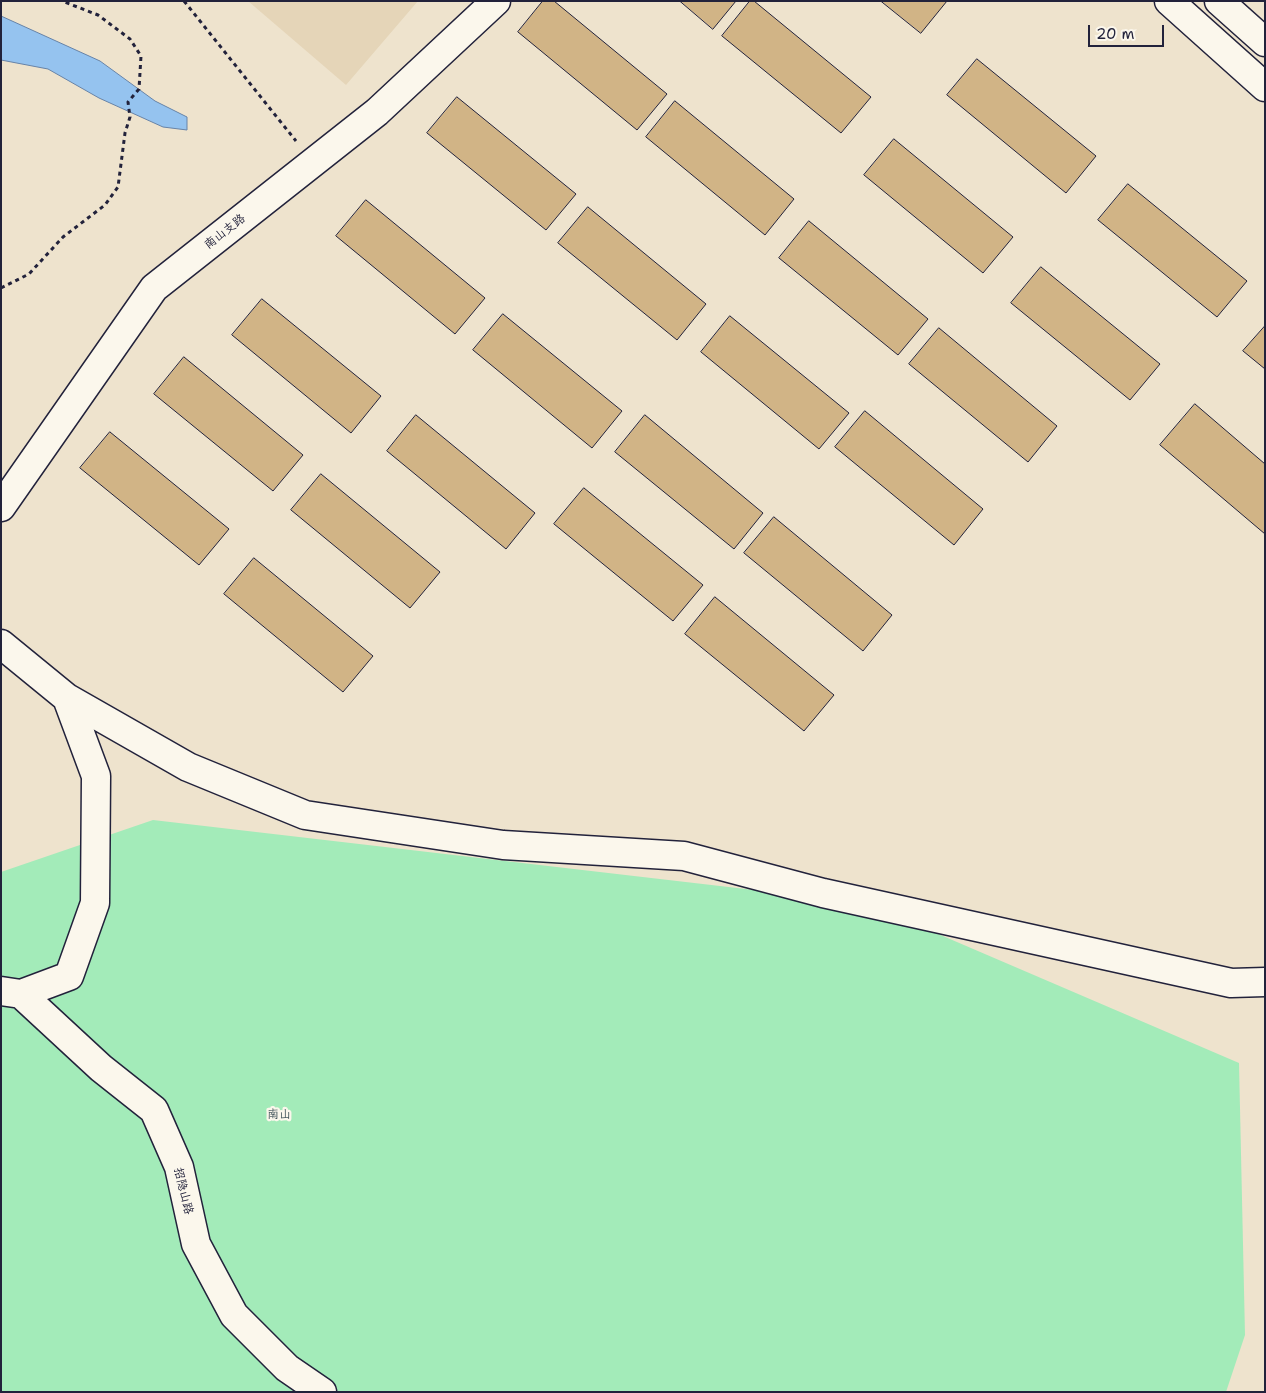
<!DOCTYPE html>
<meta charset="utf-8">
<style>
body{margin:0}
#map{position:relative;width:1266px;height:1393px;overflow:hidden;background:#eee3cd;font-family:"Shantell Sans",sans-serif}
canvas{display:block}
.frame{position:absolute;inset:0;border:2px solid #22223b;pointer-events:none}
.scale{position:absolute;left:1088px;top:25px;width:76px;height:22px;box-sizing:border-box;border:2px solid #22223b;border-top:0;padding-left:6px;font-size:15px;line-height:18px;white-space:nowrap;color:#22223b;-webkit-text-stroke:4px #fbf7ec;paint-order:stroke}
</style>
<div id="map">
<canvas width="1266" height="1393"></canvas>
<div class="frame"></div>
<div class="scale">20 m</div>
</div>
<script>
const ctx = document.querySelector('canvas').getContext('2d');
ctx.lineJoin = 'round';
function fill(path, color) { ctx.fillStyle = color; ctx.fill(path, 'evenodd'); }
function strokePath(path, color, width, dash) { ctx.strokeStyle = color; ctx.lineWidth = width; ctx.lineCap = dash ? 'butt' : 'round'; ctx.setLineDash(dash || []); ctx.stroke(path); }
function drawText(font, color, halo, rows, align = 'center') {
  ctx.font = font + ' "Shantell Sans","LXGW WenKai TC",sans-serif'; ctx.lineWidth = 4.5; ctx.setLineDash([]); ctx.textBaseline = 'middle'; ctx.strokeStyle = halo; ctx.fillStyle = color; for (const [text, x, y, turn = 0] of rows) {
    ctx.save(); ctx.translate(x, y); ctx.rotate((+turn || 0) * Math.PI / 180); ctx.textAlign = isNaN(turn) ? turn : align; if (halo) ctx.strokeText(text, 0, 0); ctx.fillText(text, 0, 0); ctx.restore();
  }
}
const built = new Path2D(`
 M248,1H418L346,85Z`);
const green = new Path2D(`
 M153,820L866,903L1239,1063L1245,1335L1226,1392H1V872Z`);
const water = new Path2D(`
 M1,16L100,61L155,101L187,117V130L163,127L99,98L48,69L1,60Z`);
const building = new Path2D(`
 M543,1H554L667,94L637,130L518,32Z
 M680,1H736L713,29Z
 M750,1H754L871,97L841,133L722,36Z
 M881,1H947L921,33Z
 M977,59L1096,156L1066,193L947,95Z
 M457,97L576,194L546,230L427,133Z
 M675,101L794,199L765,235L646,137Z
 M894,139L1013,237L983,273L864,175Z
 M1128,184L1247,281L1217,317L1098,220Z
 M366,200L485,298L455,334L336,236Z
 M588,207L706,304L677,340L558,243Z
 M809,221L928,319L898,355L779,258Z
 M1041,267L1160,364L1130,400L1011,303Z
 M262,299L381,396L351,433L232,335Z
 M503,314L622,411L592,448L473,350Z
 M730,316L849,413L819,449L701,352Z
 M1265,326V369L1243,351Z
 M939,328L1057,426L1028,462L909,364Z
 M184,357L303,455L273,491L154,394Z
 M1195,404L1265,464V534L1160,445Z
 M865,411L983,509L954,545L835,447Z
 M416,415L535,513L506,549L387,451Z
 M645,415L763,513L734,549L615,452Z
 M110,432L229,529L199,565L80,468Z
 M321,474L440,572L410,608L291,510Z
 M584,488L703,585L673,621L554,524Z
 M774,517L892,615L863,651L744,553Z
 M254,558L373,656L343,692L224,594Z
 M715,597L834,695L804,731L685,634Z`);
const path = new Path2D(`
 M184,1L296,141
 M1,288L29,274L63,237L105,205L118,187L125,133L130,117L128,102L139,89L141,56L130,39L98,15L62,1`);
const minor = new Path2D(`
 M1169,1L1265,87
 M1,507L154,288L377,112L496,1
 M1,644L67,698L188,767L305,815L503,845L684,856L823,893L1231,983L1265,982
 M1,991L21,994L101,1068L154,1110L179,1167L196,1244L234,1315L287,1368L322,1392
 M21,994L69,976L95,903L96,776L67,698`);
const major = new Path2D(`
 M1219,1L1265,42`);
const streetNames = [
 ["南山支路",225,232,-38],
 ["招隐山路",183,1191,76]
];
const parkNames = [
 ["南山",279,1115]
];
fill(built, '#e5d5b8');
fill(green, '#a3ebb9');
fill(water, '#95c3ef');
strokePath(water, '#6783a7', 1);
fill(building, '#d1b486');
strokePath(building, '#22223b', 1);
strokePath(minor, '#22223b', 31);
strokePath(major, '#22223b', 31);
strokePath(path, '#22223b', 3, [4, 4]);
strokePath(minor, '#fbf7ec', 28);
strokePath(major, '#fbf7ec', 28);
drawText('12px', '#22223b', '#fbf7ec', streetNames);
drawText('12px', '#42545a', '#fbf7ec', parkNames);
</script>
